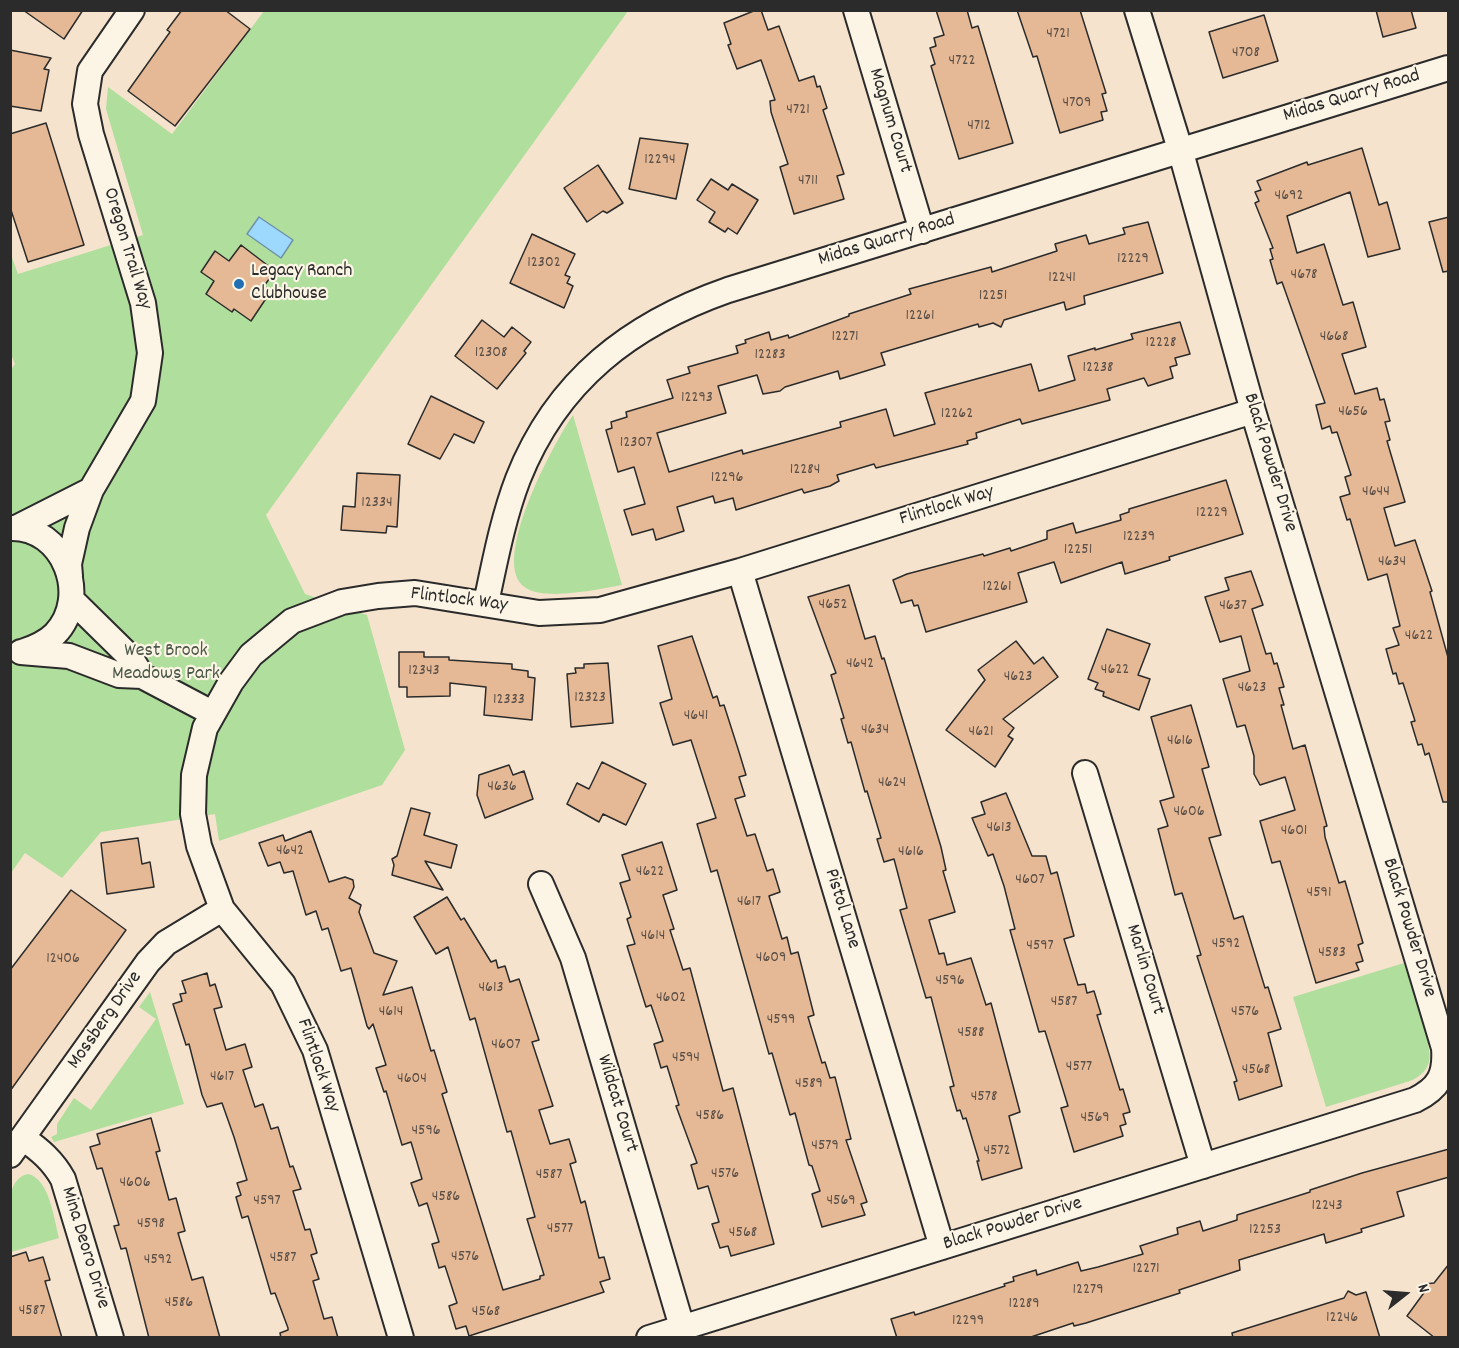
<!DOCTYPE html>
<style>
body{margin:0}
#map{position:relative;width:1459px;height:1348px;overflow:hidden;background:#f5e3cd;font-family:Dekko,sans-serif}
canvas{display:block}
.frame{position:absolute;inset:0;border:12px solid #2b2b2b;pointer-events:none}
.north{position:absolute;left:1375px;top:1264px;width:60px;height:60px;-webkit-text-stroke:4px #fcf5e5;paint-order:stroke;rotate:73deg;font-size:16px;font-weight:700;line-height:24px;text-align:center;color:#2b2b2b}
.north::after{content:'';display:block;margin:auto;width:21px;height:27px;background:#2b2b2b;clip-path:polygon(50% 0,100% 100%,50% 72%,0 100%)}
</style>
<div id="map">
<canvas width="1459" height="1348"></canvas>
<div class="frame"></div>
<div class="north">N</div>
</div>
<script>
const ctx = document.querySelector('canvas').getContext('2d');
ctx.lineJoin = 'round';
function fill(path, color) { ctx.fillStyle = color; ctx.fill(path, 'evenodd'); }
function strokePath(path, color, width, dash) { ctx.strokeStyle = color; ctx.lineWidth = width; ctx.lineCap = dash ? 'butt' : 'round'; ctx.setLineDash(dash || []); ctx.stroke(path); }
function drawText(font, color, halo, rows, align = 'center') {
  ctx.font = font + ' Dekko,sans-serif'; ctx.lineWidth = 4.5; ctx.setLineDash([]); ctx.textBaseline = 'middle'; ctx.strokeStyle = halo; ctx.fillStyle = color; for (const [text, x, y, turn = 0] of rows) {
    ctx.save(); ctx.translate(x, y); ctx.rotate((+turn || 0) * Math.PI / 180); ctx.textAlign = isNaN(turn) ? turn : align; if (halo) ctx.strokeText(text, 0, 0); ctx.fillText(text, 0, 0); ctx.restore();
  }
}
const green = new Path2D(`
 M264,11H628L266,515L305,594L367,615L405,750L382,785L219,841L215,814L101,832L62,878L25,853L11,873L10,371L15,364L10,352V252L18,274L143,235L106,109L108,87L172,134Z
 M573,415L622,585C599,589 546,601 526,588C487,565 555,441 573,415Z
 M1404,963C1410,983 1434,1046 1429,1062C1426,1072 1419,1077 1410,1081L1326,1107L1293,997Z
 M150,992L184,1104L54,1142L51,1137L57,1134V1124L74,1098L91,1110L156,1019L139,1007Z
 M28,1174C50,1179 54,1220 59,1238L11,1252C10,1230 1,1179 28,1174Z`);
const water = new Path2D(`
 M259,217L293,240L281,258L247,234Z`);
const building = new Path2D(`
 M23,10H83L64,39Z
 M182,10H225L250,29L175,126L128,91L170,32L167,30Z
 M756,10H761L768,30L779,26L799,81L814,76L817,87L820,86L827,108L823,110L844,174L837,176L844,199L794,214L780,167L788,164L771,112L770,101L775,100L761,60L737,69L728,45L731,44L724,23Z
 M936,10H967L972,28L978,26L1013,143L959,159L931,66L935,64L930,48L936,46L934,38L944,35Z
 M1017,10H1080L1106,93L1102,94L1107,111L1101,112L1103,120L1060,133L1037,56L1033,57Z
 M1376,10H1411L1416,28L1383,37Z
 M1264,15L1278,61L1223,78L1209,32Z
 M10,50L51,58L44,69L49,70L41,111L10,106Z
 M46,123L84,245L28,262L10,207V134Z
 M640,138L688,144L676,199L629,189Z
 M1362,148L1379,205L1387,202L1400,249L1368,257L1350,192L1287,216L1297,253L1324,244L1343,305L1353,302L1366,347L1342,354L1355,394L1377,388L1380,400L1384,399L1390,421L1385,422L1390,440L1387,441L1405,502L1384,508L1395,546L1415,540L1432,591L1430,592L1449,661V802H1443L1429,753L1425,755L1422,744L1418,745L1411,722L1415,721L1403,683L1399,684L1396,673L1393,674L1386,649L1399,645L1393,628L1400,626L1387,574L1368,580L1350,519L1347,520L1340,497L1350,494L1345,477L1351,475L1337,432L1332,433L1330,426L1322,429L1316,405L1325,403L1282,282L1277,284L1270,260L1273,259L1270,249L1273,248L1255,203L1259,201L1255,192L1261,190L1257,181L1307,162L1308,165Z
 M598,165L623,203L607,213L603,211L587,222L564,188Z
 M711,179L728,190L732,184L758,200L737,234L728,228L725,232L709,222L715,212L697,200Z
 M1449,217V271L1443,272L1429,222Z
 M1148,222L1163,273L1084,296L1085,304L1066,310L1064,302L1004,320L1001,327L993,323L979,327L978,324L881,353L885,365L840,379L838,371L785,387L780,391L763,394L757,375L718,386L726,413L657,433L669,472L742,450L743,454L841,427L840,422L886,409L894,436L935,424L925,393L1031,364L1039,391L1075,380L1068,356L1095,348V350L1133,339L1131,334L1180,322L1190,354L1175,358L1177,365L1170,367L1173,378L1148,386L1144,378L1107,389L1110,400L1022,424L1020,419L976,433L977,438L967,441L968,444L876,468L874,464L837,475L839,481L830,486L804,493L802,489L736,510L733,498L715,503L713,496L677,507L684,531L656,540L653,529L632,535L624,510L645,504L634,467L618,472L606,430L612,428L611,422L627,417L626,412L673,398L667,380L690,373L688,367L738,353L736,346L746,343L745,340L769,332L771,340L788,335L789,338L849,316V314L911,294L909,289L991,267L992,272L1057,251L1055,244L1086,235L1089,244L1125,234L1123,228Z
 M532,234L575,254L565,275L570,277L567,283L573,286L564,308L510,283Z
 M241,245L275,271L264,286L271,291L251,321L234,309L232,312L206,294L214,281L201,272L215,251L229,261Z
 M482,320L504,337L512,327L531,342L524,351L526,353L497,389L455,356Z
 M431,396L484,422L474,443L454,434L440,459L408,444Z
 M357,473L400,475L397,527L387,526L386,533L341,530L343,506L355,507Z
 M1226,480L1243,534L1169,557L1170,560L1125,574L1122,562L1061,583L1054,562L1018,573L1027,602L926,632L918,605L914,606L912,600L901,603L893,580L907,574L983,554L984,556L1010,548L1011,551L1047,539V531L1073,523L1076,533L1121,520L1120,515L1129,512V509Z
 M1251,571L1263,605L1252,609L1266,654L1271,653L1274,664L1277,663L1284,687L1279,688L1284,705H1281L1293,749L1305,745L1327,826L1324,827L1325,837L1339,883L1345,881L1363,943L1358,945L1363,961L1356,963L1359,970L1316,983L1280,861L1272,863L1260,821L1295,810L1285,777L1260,785L1254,774V756L1245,725L1237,727L1223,679L1250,671L1241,636L1220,642L1205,597L1229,590L1225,578Z
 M849,585L865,639L875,636L882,659L884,658L941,847L946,870L943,871L955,912L929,920L939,954L944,953L947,965L971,958L986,1005L991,1003L1020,1112L1009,1116L1022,1168L982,1180L977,1161H979L966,1118L963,1119L960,1110L957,1111L950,1087L954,1086L931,997L926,998L900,910L907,908L894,859L884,862L877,839L881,838L867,791L865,792L851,742L848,743L841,719L844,718L831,675L836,673L808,597Z
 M1107,629L1150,644L1138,675L1150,679L1139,710L1103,696L1104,692L1095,689L1098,683L1088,679Z
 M692,636L713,698L717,696L720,706L724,705L739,752L746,775L739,777L745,796L735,799L747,836L755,834L767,871L773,869L780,892L769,896L782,939L787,937L791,954L798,952L814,1015L808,1017L822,1063L825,1062L830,1078L835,1077L851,1139L846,1140L867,1202L861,1204L865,1215L822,1227L812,1194L820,1191L812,1166L809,1165L795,1113L790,1115L772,1053L769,1054L717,870L711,872L697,824L716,818L691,740L673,745L660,703L672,699L658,646Z
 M1016,641L1034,664L1043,657L1058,677L1003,719L1014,728L1008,736L1013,739L995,767L946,730L985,680L978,670Z
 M399,652H424V657H449V660L512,664V669L528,671V677L535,678L532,720L484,715L486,687L450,683V696L407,697V687H399Z
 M608,663L613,723L571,727L567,674L576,673L575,668H584V664Z
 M1191,705L1209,767L1202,769L1221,835L1209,838L1234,919L1243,916L1265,988L1268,987L1281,1029L1268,1033L1282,1086L1239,1100L1234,1082L1237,1081L1197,956L1201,955L1182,893L1175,895L1158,829L1168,826L1160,801L1174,797L1151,717Z
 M602,762L646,784L626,825L603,814L599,822L567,804L577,783L589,789Z
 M509,765L513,775L524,771L533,799L485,818L477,795L479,775Z
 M1006,793L1032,856H1046L1051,874L1057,872L1074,936L1064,939L1078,985L1085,984L1087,993L1094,991L1101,1014L1097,1015L1120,1090L1123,1089L1130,1112L1123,1114L1126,1124L1120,1126L1123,1136L1074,1152L1061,1108L1068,1106L1045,1031L1039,1032L1010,930L1015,929L1004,886L993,854L988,856L972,818L985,814L981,802Z
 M411,808L430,813L424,835L457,845L451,868L425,861L443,890L392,875L394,865L392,859L397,856Z
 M311,831L329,882L345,877L353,880L354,887L349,898L361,905L359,912L374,953L397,961L383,995L412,987L431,1051L434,1050L447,1092L442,1094L503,1290L540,1279V1276L544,1275L527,1219L535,1217L511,1131L507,1132L475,1018L470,1020L448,947L436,954L414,917L447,897L461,920L464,918L491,962L496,960L498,968L505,966L510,982L519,979L539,1040L532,1042L553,1106L539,1110L550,1144L569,1139L576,1162L570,1164L581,1203L585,1201L599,1258L604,1257L610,1279L600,1282L604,1292L469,1336L466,1326L456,1329L449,1306L457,1303L445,1266L439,1268L432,1244L439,1242L427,1203L419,1206L411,1183L422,1179L411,1142L402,1145L386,1091L384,1092L376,1068L386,1065L373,1024L369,1029L367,1026L351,968L341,971L328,928L322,930L316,911L306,915L293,871L284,873L280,862L268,866L259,843L283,835L285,841Z
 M138,838L142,864L150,862L154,887L107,894L101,843Z
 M662,842L677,890L663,895L674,929L670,930L683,970L690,968L723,1091L733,1088L774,1244L731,1256L728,1246L720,1248L712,1224L719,1222L708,1186L698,1189L691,1165L697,1163L676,1106L679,1105L667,1066L661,1068L654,1044L663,1041L651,1005L646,1007L627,946L635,944L627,919L631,917L620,883L630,880L622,855Z
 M71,890L126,930L10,1091V970Z
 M207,973L210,986L215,984L222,1007L214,1009L226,1050L245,1044L252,1067L243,1070L255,1107L263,1104L271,1129L278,1127L290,1167L293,1166L301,1189L293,1191L305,1230L310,1229L317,1253L311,1255L319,1279L313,1281L324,1319L332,1317L338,1338H281L280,1333L288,1330V1328L275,1293L271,1294L248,1216L242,1218L236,1197L241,1195L237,1183L247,1180L234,1137L222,1103L207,1107L202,1095L189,1044L186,1045L173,1004L182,1001L180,994L186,993L182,981Z
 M151,1118L160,1151L156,1152L169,1200L176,1198L185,1231L178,1233L192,1280L203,1277L220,1338H149L126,1248L121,1249L114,1226L119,1225L102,1168L97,1169L90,1147L100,1144L97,1134Z
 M1449,1149V1177L1397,1192L1404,1216L1361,1229L1362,1232L1326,1243L1324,1234L1239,1260L1240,1270L1179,1290L1180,1293L1086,1323L1074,1326L1073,1323L1028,1338H897L891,1319L914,1312L915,1315L1005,1286L1004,1284L1014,1281L1013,1277L1036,1270L1037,1275L1078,1262L1081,1271L1098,1267L1143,1254L1140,1246L1178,1234L1177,1228L1200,1221L1203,1231L1237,1220V1215L1310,1192V1190L1362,1173Z
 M26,1252L29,1261L43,1257L50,1280L45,1281L62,1338H10V1257Z
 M1449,1264V1338H1435L1407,1316L1426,1290L1425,1284L1434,1283Z
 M1348,1291L1356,1295L1366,1292L1380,1338H1233L1232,1333L1344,1298Z`);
const minor = new Path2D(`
 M856,10L922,231
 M10,528C64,526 91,597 55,634C46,643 34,648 22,652
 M16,528L91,490
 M740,571L942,1247
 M70,576L69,564L77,528L91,490L143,401L150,353L143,303L91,134L85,104L90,71L132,10
 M72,600L130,657L142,676
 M486,603C495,561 503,518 518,479C557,380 631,324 728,290L1448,68
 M21,652L69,656L119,675L142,676L212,713
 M1085,773L1203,1166
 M541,884L573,958L682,1327
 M23,1138C40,1150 53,1161 63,1179L111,1338
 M10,1155L148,962L166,943L222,909
 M401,1338L315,1050L283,984L222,909L199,846L193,814L194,775L205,728L231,682L251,655L292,621L342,602L378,596L415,593L539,613L600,610L740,571L1253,411
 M649,1338L1415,1100C1439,1088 1446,1075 1444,1048L1253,411L1180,149L1137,10`);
const markers = [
 [239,284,6,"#1f6fb2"]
];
const numberNames = [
 ["4721",1058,35],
 ["4708",1246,54],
 ["4722",962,62],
 ["4709",1077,104],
 ["4721",798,111],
 ["4712",979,127],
 ["12294",660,161],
 ["4711",808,182],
 ["4692",1289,197],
 ["12229",1133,260],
 ["12302",544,264],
 ["4678",1304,276],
 ["12241",1062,279],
 ["12251",993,297],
 ["12261",920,317],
 ["12271",845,338],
 ["4668",1334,338],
 ["12228",1161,344],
 ["12308",491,354],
 ["12283",770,356],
 ["12238",1098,369],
 ["12293",697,399],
 ["4656",1353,413],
 ["12262",957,415],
 ["12307",636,444],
 ["12284",805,471],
 ["12296",727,479],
 ["4644",1376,493],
 ["12334",377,504],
 ["12229",1212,514],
 ["12239",1139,538],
 ["12251",1078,551],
 ["4634",1392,563],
 ["12261",997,588],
 ["4652",833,606],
 ["4637",1233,607],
 ["4622",1419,637],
 ["4642",860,665],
 ["4622",1115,671],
 ["12343",424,672],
 ["4623",1018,678],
 ["4623",1252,689],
 ["12323",590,699],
 ["12333",509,701],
 ["4641",696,717],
 ["4634",875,731],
 ["4621",981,733],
 ["4616",1180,742],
 ["4624",892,784],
 ["4636",502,788],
 ["4606",1189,813],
 ["4613",999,829],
 ["4601",1294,832],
 ["4642",290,852],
 ["4616",911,853],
 ["4622",650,873],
 ["4607",1030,881],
 ["4591",1319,894],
 ["4617",749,903],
 ["4614",653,937],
 ["4592",1226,945],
 ["4597",1040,947],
 ["4583",1332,954],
 ["4609",771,959],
 ["12406",63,960],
 ["4596",950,982],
 ["4613",491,989],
 ["4602",671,999],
 ["4587",1064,1003],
 ["4614",391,1013],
 ["4576",1245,1013],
 ["4599",781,1021],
 ["4588",971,1034],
 ["4607",506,1046],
 ["4594",686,1059],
 ["4577",1079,1068],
 ["4568",1256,1071],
 ["4617",222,1078],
 ["4604",412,1080],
 ["4589",809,1085],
 ["4578",984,1098],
 ["4586",710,1117],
 ["4569",1095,1119],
 ["4596",426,1132],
 ["4579",825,1147],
 ["4572",997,1152],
 ["4576",725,1175],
 ["4587",549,1176],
 ["4606",135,1184],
 ["4586",446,1198],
 ["4597",267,1202],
 ["4569",841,1202],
 ["12243",1327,1207],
 ["4598",151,1225],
 ["4577",560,1230],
 ["12253",1265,1231],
 ["4568",743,1234],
 ["4576",465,1258],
 ["4587",283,1259],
 ["4592",158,1261],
 ["12271",1146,1270],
 ["12279",1088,1291],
 ["4586",179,1304],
 ["12289",1024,1305],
 ["4587",32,1312],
 ["4568",486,1313],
 ["12246",1342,1319],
 ["12299",968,1322]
];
const streetNames = [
 ["Midas Quarry Road",1352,97,-17],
 ["Magnum Court",889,121,73],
 ["Midas Quarry Road",887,241,-17],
 ["Oregon Trail Way",126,249,73],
 ["Black Powder Drive",1269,463,73],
 ["Flintlock Way",947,507,-17],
 ["Flintlock Way",459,601,7],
 ["Pistol Lane",841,909,73],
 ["Black Powder Drive",1408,928,73],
 ["Marlin Court",1144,970,73],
 ["Mossberg Drive",106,1021,-55],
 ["Flintlock Way",317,1066,71],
 ["Wildcat Court",616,1104,73],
 ["Black Powder Drive",1013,1225,-17],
 ["Mina Deoro Drive",84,1248,73]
];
const poiNames = [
 ["Legacy Ranch",251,272],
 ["Clubhouse",251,295]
];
const parkNames = [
 ["West Brook",166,652],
 ["Meadows Park",166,675]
];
fill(green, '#b0de9d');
fill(water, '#9dd8fd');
strokePath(water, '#6f93a9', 1.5);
fill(building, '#e5b995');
strokePath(building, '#2b2b2b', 1.5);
strokePath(minor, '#2b2b2b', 28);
strokePath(minor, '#fcf5e5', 24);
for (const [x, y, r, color] of markers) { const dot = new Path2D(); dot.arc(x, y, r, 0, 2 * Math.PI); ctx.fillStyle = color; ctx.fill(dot); strokePath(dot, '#fcf5e5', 2); }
drawText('16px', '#5a4e46', null, numberNames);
drawText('20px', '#2b2b2b', '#fcf5e5', streetNames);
drawText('20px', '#2b2b2b', '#fcf5e5', poiNames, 'left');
drawText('20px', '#4c5848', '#fcf5e5', parkNames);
</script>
